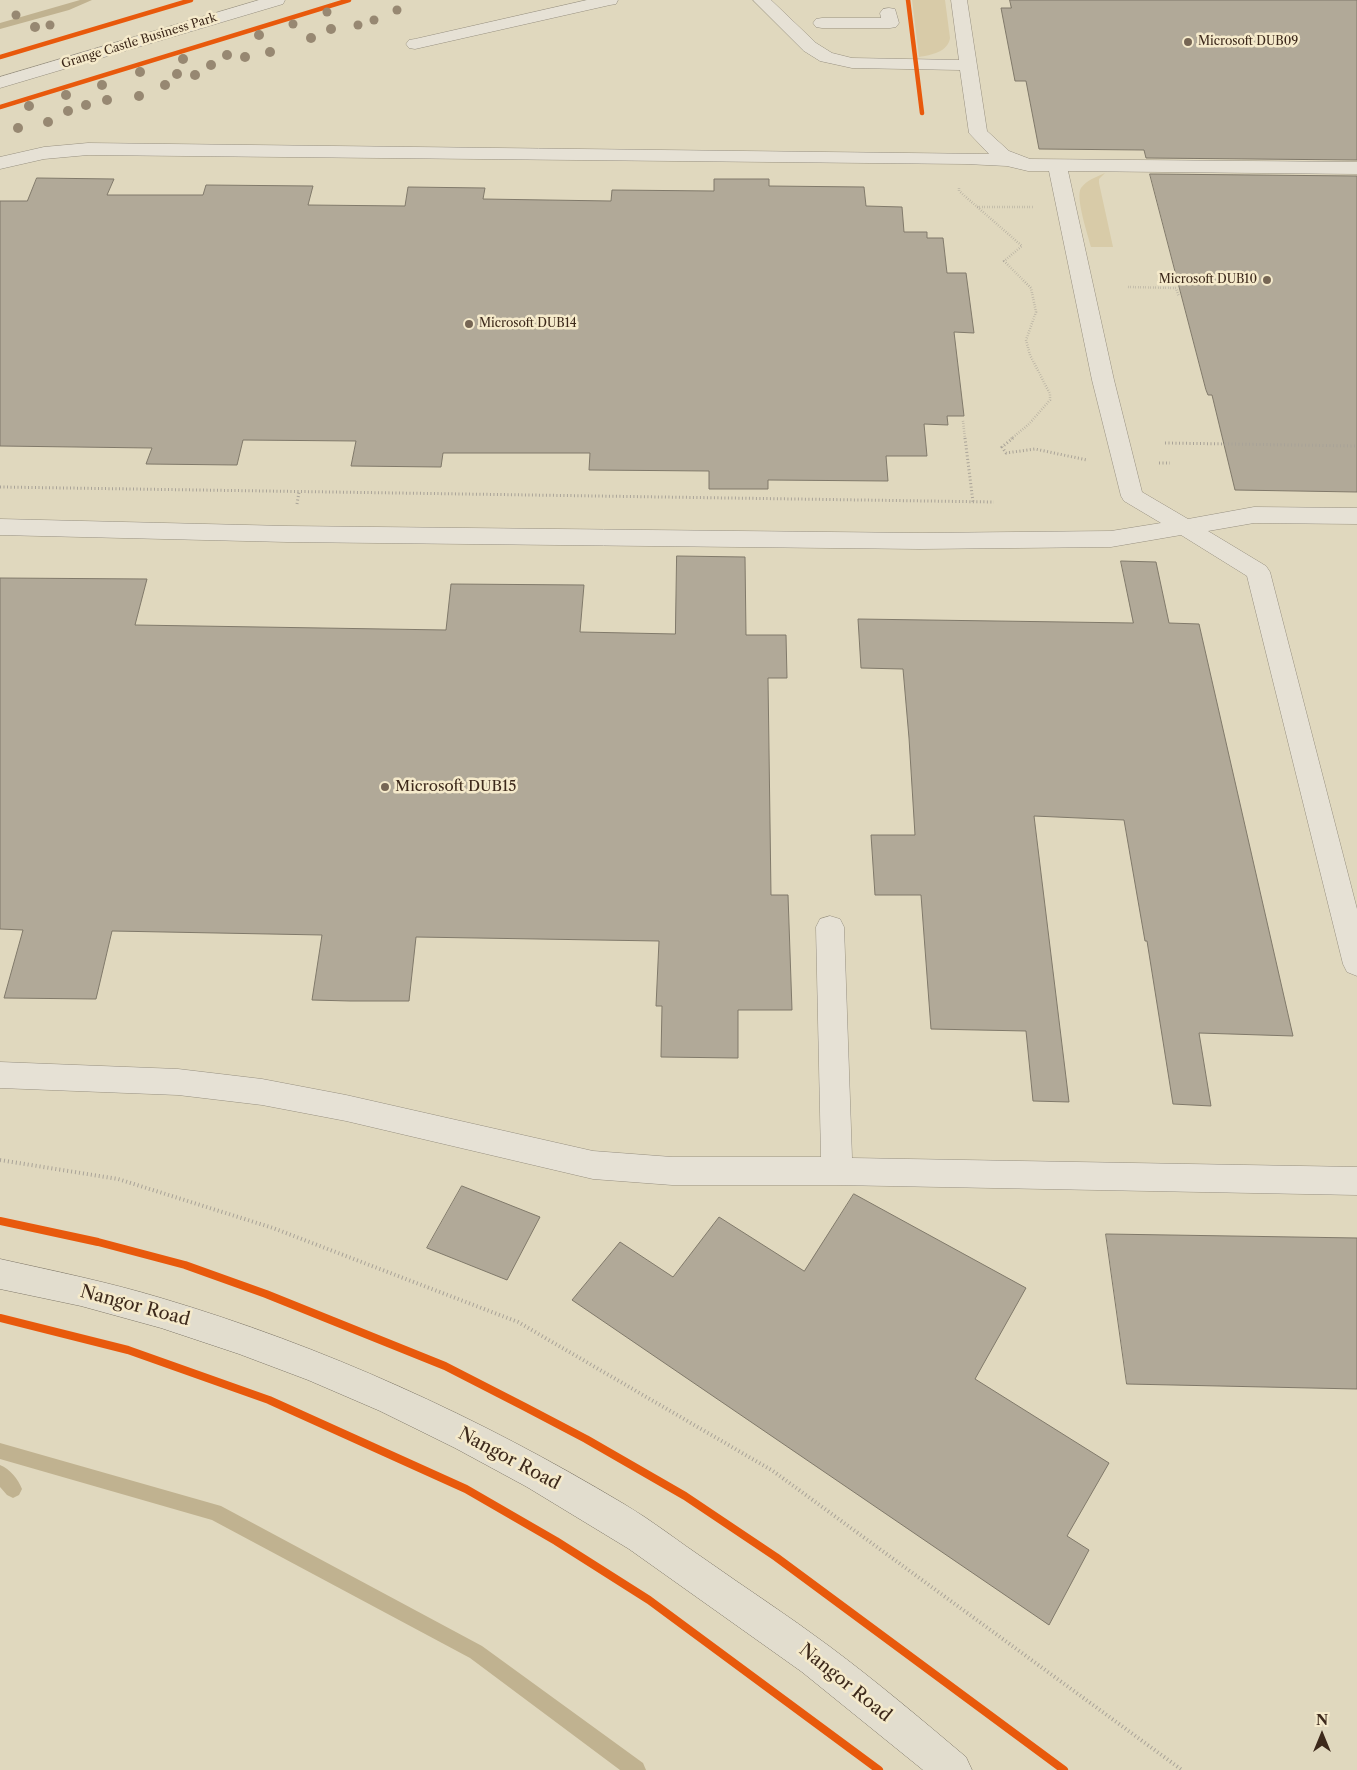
<!DOCTYPE html>
<style>
body{margin:0}
#map{position:relative;width:1357px;height:1770px;overflow:hidden;background:#e0d8be;font-family:"Libre Caslon Text",serif}
canvas{display:block}
.north{position:absolute;left:1297px;top:1710px;width:50px;height:50px;-webkit-text-stroke:4px #f5eacb;paint-order:stroke;rotate:0deg;font-size:14px;font-weight:700;line-height:20px;text-align:center;color:#3d291b}
.north::after{content:'';display:block;margin:auto;width:18px;height:22px;background:#3d291b;clip-path:polygon(50% 0,100% 100%,50% 72%,0 100%)}
</style>
<div id="map">
<canvas width="1357" height="1770"></canvas>
<div class="north">N</div>
</div>
<script>
const ctx = document.querySelector('canvas').getContext('2d');
ctx.lineJoin = 'round';
function fill(path, color) { ctx.fillStyle = color; ctx.fill(path, 'evenodd'); }
function strokePath(path, color, width, dash) { ctx.strokeStyle = color; ctx.lineWidth = width; ctx.lineCap = dash ? 'butt' : 'round'; ctx.setLineDash(dash || []); ctx.stroke(path); }
function drawText(font, color, halo, rows, align = 'center') {
  ctx.font = font + ' "Libre Caslon Text",serif'; ctx.lineWidth = 5; ctx.setLineDash([]); ctx.textBaseline = 'middle'; ctx.strokeStyle = halo; ctx.fillStyle = color; for (const [text, x, y, turn = 0] of rows) {
    ctx.save(); ctx.translate(x, y); ctx.rotate((+turn || 0) * Math.PI / 180); ctx.textAlign = isNaN(turn) ? turn : align; if (halo) ctx.strokeText(text, 0, 0); ctx.fillText(text, 0, 0); ctx.restore();
  }
}
const green = new Path2D(`
 M912,0H945L950,38C948,52 931,55 919,57Z
 M1105,173L1099,179V183L1113,247H1091C1088,235 1075,197 1081,188C1087,180 1096,177 1105,173Z`);
const stream = new Path2D(`
 M80,0H92L69,10L0,29V23Z
 M0,1443L221,1506L482,1646L643,1763L646,1770H620L470,1658L212,1520L0,1459Z
 M0,1465C10,1469 18,1479 22,1489L19,1495L13,1498L7,1495L0,1487Z`);
const building = new Path2D(`
 M1010,0H1357V160L1146,158L1144,150L1039,149L1026,81H1015L1001,8H1011Z
 M1150,174L1357,176V492L1235,490L1212,395H1208L1206,390Z
 M37,178L114,179L107,195H203L206,185L313,186L308,205L405,206L408,187L485,188L483,199L611,201L612,190L714,191V179H769V186L864,187L866,206L902,207L904,232H927V238H943L947,273H966L974,333L954,332L964,416H947L948,425L924,424L927,456H886L888,481L768,480V489H709V471L589,470L590,453H443L441,467L351,466L356,441L243,440L237,465L146,464L152,448L0,446V201H27Z
 M677,556L745,557L746,635H786L787,678H768L771,895H788L792,1010H738V1058L661,1057L662,1006H656L659,941L416,937L409,1001H350L312,1000L322,935L112,931L96,999L4,998L23,930L0,929V578L147,579L135,625L446,630L451,584L584,585L580,632L675,634Z
 M1121,561L1156,562L1169,623L1199,624L1293,1036L1199,1033L1211,1106L1173,1104L1147,941H1145L1124,820L1034,816L1069,1102L1033,1101L1026,1031L931,1029L921,895H875L871,835H915L909,738L903,669L861,668L858,619L1133,623Z
 M462,1186L540,1217L507,1280L427,1248Z
 M854,1194L1026,1288L975,1379L1109,1463L1067,1536L1089,1550L1049,1625L572,1300L620,1242L673,1277L719,1217L804,1271Z
 M1106,1234L1357,1238V1389L1127,1384Z`);
const pathFar2 = new Path2D(`
 M959,188V191L1022,246L1004,261L1031,288L1036,312L1026,340L1030,355L1050,394V400L1029,424L1011,439
 M977,207H1034
 M1128,287L1176,288L1179,297
 M963,421L965,439`);
const pathFar1 = new Path2D(`
 M965,438L973,502
 M1013,438L1002,447L1006,453L1035,449L1087,460
 M1165,443L1357,446
 M1159,463H1170
 M0,487L994,502
 M297,504L299,492`);
const path = new Path2D(`
 M0,1160L118,1179L273,1228L518,1322L773,1471L1182,1770`);
const minor = new Path2D(`
 M259,0H285L283,4L0,88V77Z
 M587,0H618L616,4L610,5L415,49L409,48L406,44L409,40L415,39Z
 M753,0H771L816,43L832,53L852,58L959,60L951,0H967L987,131L1009,151L1030,159L1357,162V174L1068,171L1114,380L1142,492L1188,519L1254,507L1357,508V524L1254,523L1208,531L1266,566L1270,572L1357,909V976L1347,972L1343,964L1247,576L1181,535L1111,547L920,549L287,542L0,535V519L287,526L920,533L1111,531L1161,523L1124,501L1121,496L1092,380L1049,171H1028L1007,166L966,164L88,155L44,159L0,169V157L44,147L88,143L989,154L969,133L960,70L852,68L820,61L804,51Z
 M889,8L895,9L899,23L896,27L890,28H822L816,27L813,23L816,19L822,18H881L880,13L883,9Z
 M830,916L840,919L844,927L852,1158L1357,1167V1195L837,1185H672L593,1179L346,1121L262,1105L178,1095L0,1088V1062L178,1069L262,1079L346,1095L593,1151L672,1157H821L816,927L820,919Z`);
const major = new Path2D(`
 M0,1259C54,1271 108,1282 161,1298C323,1346 479,1417 624,1504C653,1521 679,1542 706,1560C747,1589 789,1616 829,1646C876,1681 921,1719 966,1757L972,1770H923L802,1672L629,1549L527,1487L455,1448L380,1411L308,1380L239,1354L161,1328L81,1306L0,1289Z`);
const cyclewayFar1 = new Path2D(`
 M908,0L922,113
 M0,57L191,0
 M0,107L349,0`);
const cycleway = new Path2D(`
 M0,1221L98,1242L185,1265L266,1294L445,1366L525,1407L586,1439L685,1496L776,1557L1064,1770
 M0,1318L128,1350L269,1400L466,1489L556,1541L649,1600L879,1770`);
const trees = [
 [397,10,4.5],
 [327,12,4.5],
 [16,15,4.5],
 [374,20,4.5],
 [293,24,4.5],
 [50,25,4.5],
 [358,25,4.5],
 [35,27,5],
 [331,29,5],
 [259,35,5],
 [311,38,5],
 [270,52,5],
 [227,55,5],
 [245,57,5],
 [183,59,5],
 [211,65,5],
 [140,72,5],
 [177,74,5],
 [195,75,5],
 [102,85,5],
 [165,85,5],
 [66,95,5],
 [139,96,5],
 [107,100,5],
 [86,105,5],
 [29,106,5],
 [68,111,5],
 [48,122,5],
 [18,128,5]
];
const markers = [
 [1188,42,5,"#766654"],
 [1267,280,5,"#766654"],
 [469,324,5,"#766654"],
 [385,787,5,"#766654"]
];
const farStreetnames = [
 ["Grange Castle Business Park",139,41,-17]
];
const farPoinames = [
 ["Microsoft DUB09",1198,42],
 ["Microsoft DUB10",1257,280,"right"],
 ["Microsoft DUB14",479,324]
];
const poiNames = [
 ["Microsoft DUB15",395,787]
];
const nearStreetnames = [
 ["Nangor Road",135,1306,15],
 ["Nangor Road",509,1459,28],
 ["Nangor Road",845,1683,39]
];
fill(green, '#d8cba8');
fill(stream, '#c0b290');
fill(building, '#b1a998');
strokePath(building, '#80796a', 1);
strokePath(minor, '#979080', 1);
strokePath(major, '#80796a', 1);
strokePath(pathFar2, '#a9a398', 2.5, [0.5, 2]);
strokePath(pathFar1, '#a9a398', 3, [1, 2.5]);
strokePath(path, '#a9a398', 4, [1, 3]);
fill(minor, '#e6e1d5');
fill(major, '#e2ddce');
strokePath(cyclewayFar1, '#e8590c', 4.5);
strokePath(cycleway, '#e8590c', 8);
ctx.fillStyle = '#978872';
for (const [x, y, r] of trees) { ctx.beginPath(); ctx.arc(x, y, r, 0, 2 * Math.PI); ctx.fill(); }
for (const [x, y, r, color] of markers) { const dot = new Path2D(); dot.arc(x, y, r, 0, 2 * Math.PI); ctx.fillStyle = color; ctx.fill(dot); strokePath(dot, '#f5eacb', 2); }
drawText('12px', '#3d291b', '#f5eacb', farStreetnames);
drawText('12px', '#3d291b', '#f5eacb', farPoinames, 'left');
drawText('15px', '#3d291b', '#f5eacb', poiNames, 'left');
drawText('18px', '#3d291b', '#f5eacb', nearStreetnames);
</script>
